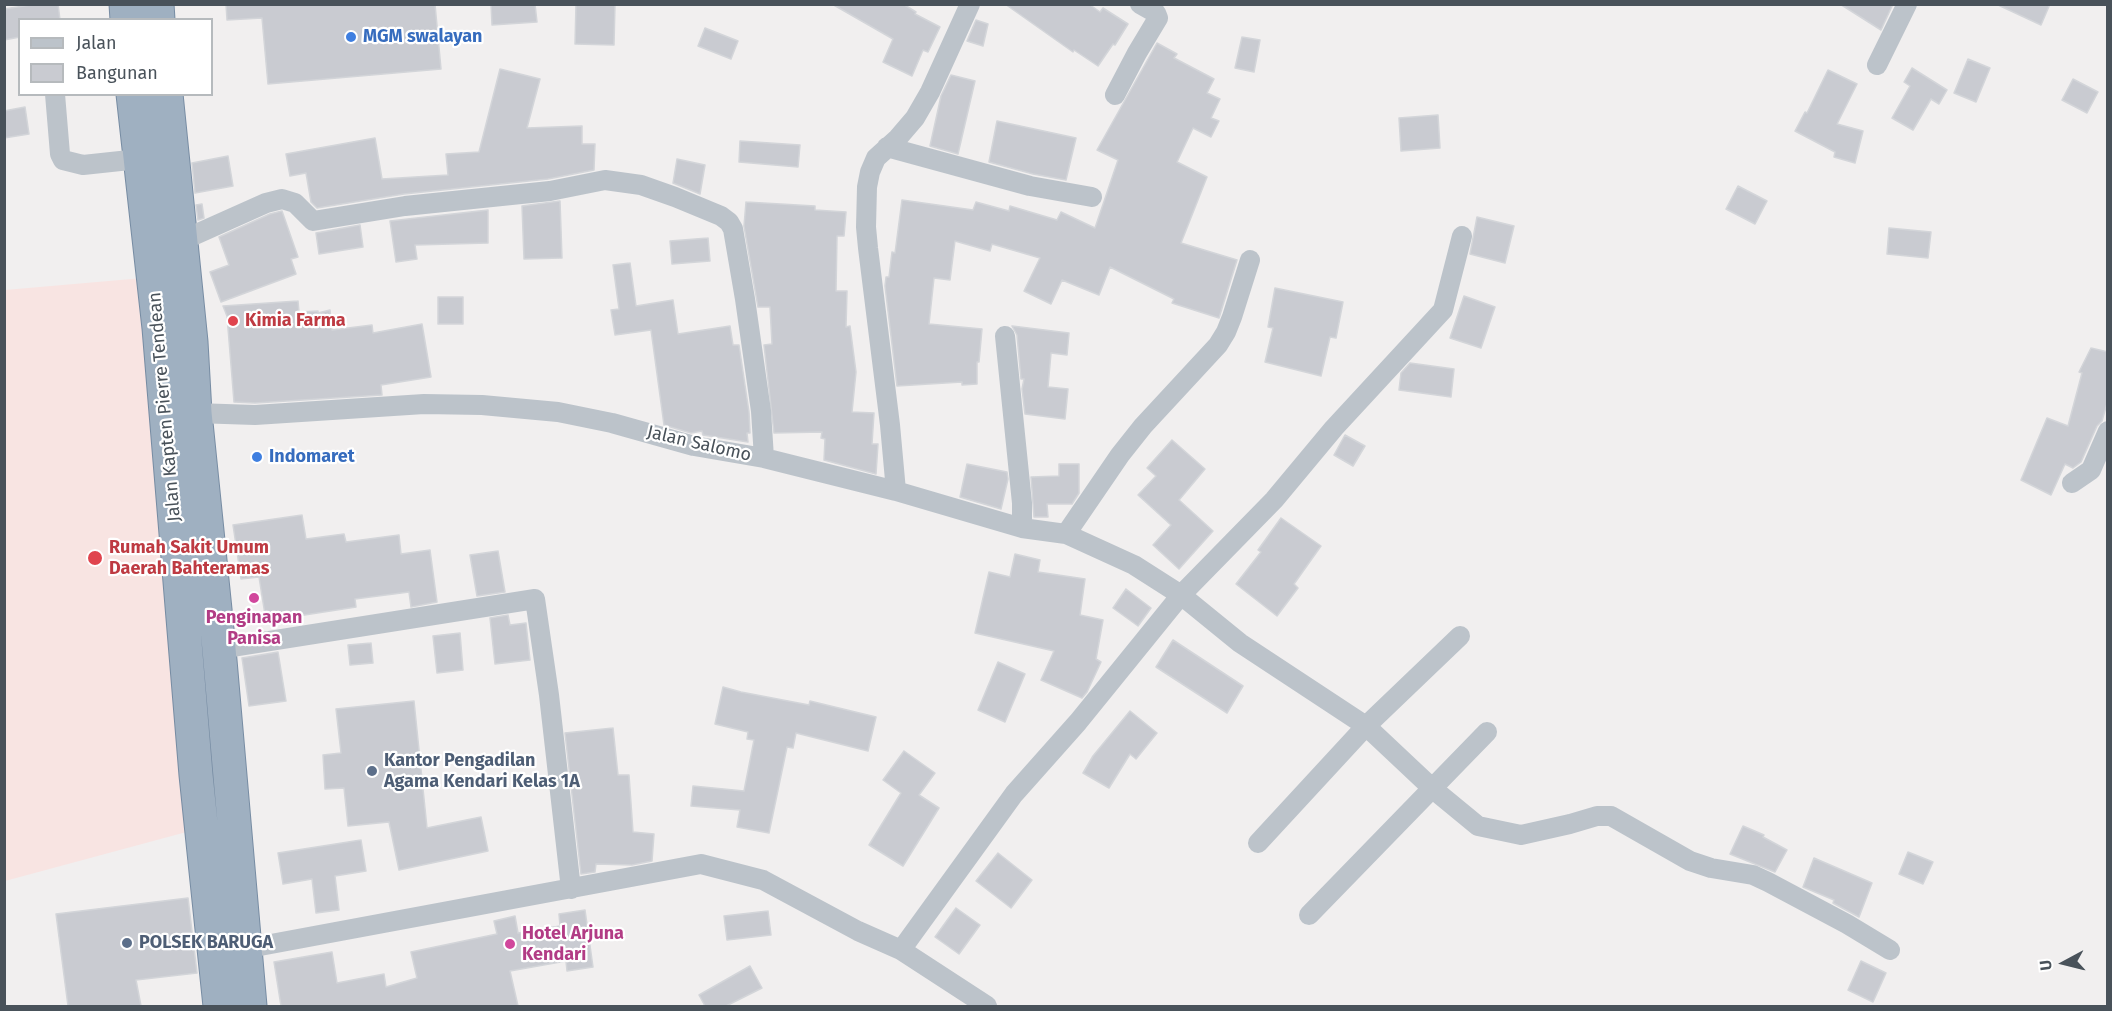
<!DOCTYPE html>
<html>
<head>
<meta charset="utf-8">
<style>
  body { margin:0 }
  #map { position:relative; width:2112px; height:1011px; overflow:hidden; background:#f1efef; font-family:"Fira Sans",sans-serif }
  canvas { display:block }
  .frame { position:absolute; inset:0; border:6px solid #49525a; pointer-events:none }
  .legend { position:absolute; left:18px; top:18px; width:195px; height:78px; box-sizing:border-box; background:#fff; border:2px solid #b6babd; margin:0; padding:8px 10px; list-style:none; font-size:18px; color:#49525a }
  .legend li { display:flex; align-items:center; gap:12px; height:30px }
  .legend b { width:30px; border:2px solid #b6babd }
  .north { position:absolute; left:2034px; top:933px; width:60px; height:60px; -webkit-text-stroke:4px #fff; paint-order:stroke; rotate:263deg; font-size:16px; font-weight:700; line-height:24px; text-align:center; color:#49525a }
  .north::after { content:''; display:block; margin:auto; width:21px; height:27px; background:#49525a; clip-path:polygon(50% 0,100% 100%,50% 72%,0 100%) }
</style>
</head>
<body>
<div id="map">
<canvas width="2112" height="1011"></canvas>
<div class="frame"></div>
<ul class="legend">
<li><b style="height:8px;background:#bcc3ca"></b>Jalan</li>
<li><b style="height:16px;background:#c9cbd1"></b>Bangunan</li>
</ul>
<div class="north">U</div>
</div>
<script>
const ctx = document.querySelector('canvas').getContext('2d');
ctx.lineJoin = 'round';
function fillPath(path, color) { ctx.fillStyle = color; ctx.fill(path, 'evenodd'); }
const toPath = rows => new Path2D(rows.map(r => 'M' + r).join(''));
function stroke(path, color, width, dash) { ctx.strokeStyle = color; ctx.lineWidth = width; ctx.lineCap = dash ? 'butt' : 'round'; ctx.setLineDash(dash || []); ctx.stroke(path); }
function label(font, color, halo, rows, align = 'center') {
  ctx.font = font + ' "Fira Sans",sans-serif'; ctx.lineWidth = 4.5; ctx.setLineDash([]); ctx.textBaseline = 'middle'; ctx.strokeStyle = halo; ctx.fillStyle = color; for (const [text, x, y, turn = 0] of rows) {
    ctx.save(); ctx.translate(x, y); ctx.rotate((+turn || 0) * Math.PI / 180); ctx.textAlign = isNaN(turn) ? turn : align; if (halo) ctx.strokeText(text, 0, 0); ctx.fillText(text, 0, 0); ctx.restore();
  }
}
const medical = toPath([
  [166,276,205,827,5,881,5,290]
]);
const building = toPath([
  [37,4,58,4,60,20,20,20,20,37,4,40,4,9,37,4],
  [226,4,435,4,441,69,268,84,262,18,227,20,226,4],
  [491,4,535,4,537,22,492,25,491,4],
  [576,4,615,4,614,45,575,44,576,4],
  [832,4,903,4,916,12,915,14,940,27,928,52,923,50,912,76,883,62,893,39,832,4],
  [1005,4,1089,4,1100,12,1103,8,1128,24,1115,45,1113,44,1098,66,1074,50,1073,52,1005,4],
  [1840,4,1893,4,1881,30,1840,4],
  [1996,4,2050,4,2041,25,1996,4],
  [976,20,988,24,983,46,967,41,976,20],
  [705,28,738,41,731,59,698,46,705,28],
  [1242,37,1260,40,1254,72,1235,68,1242,37],
  [1157,43,1177,54,1174,58,1214,79,1207,93,1220,99,1211,118,1219,121,1211,137,1193,128,1177,162,1207,177,1181,243,1237,260,1219,318,1172,303,1174,299,1110,267,1099,295,1062,280,1051,304,1024,291,1040,258,992,244,990,251,955,241,950,280,934,278,929,324,982,329,979,362,977,362,977,384,962,385,962,382,897,386,885,286,886,277,889,277,892,252,895,253,902,200,973,210,976,202,1009,211,1010,206,1057,220,1061,212,1095,228,1118,160,1097,150,1157,43],
  [1968,59,1990,68,1976,102,1954,93,1968,59],
  [1912,68,1947,90,1939,104,1931,99,1913,130,1892,118,1910,86,1904,82,1912,68],
  [500,69,540,79,527,128,582,126,582,144,595,144,594,170,548,179,404,194,317,208,311,202,306,173,290,176,286,154,375,138,382,179,448,175,446,154,479,152,500,69],
  [1828,70,1857,84,1837,124,1863,131,1855,163,1834,157,1835,152,1795,131,1805,112,1807,113,1828,70],
  [951,75,975,81,958,154,930,146,941,96,951,75],
  [2073,79,2098,92,2087,113,2062,100,2073,79],
  [25,107,29,134,4,138,4,111,25,107],
  [1438,115,1440,148,1401,151,1399,118,1438,115],
  [997,121,1076,138,1066,180,1033,174,989,162,997,121],
  [740,141,800,145,798,167,739,162,740,141],
  [228,156,233,186,195,193,192,163,228,156],
  [677,159,705,165,700,194,673,183,677,159],
  [1738,186,1767,201,1755,224,1726,209,1738,186],
  [560,201,562,258,524,259,522,206,560,201],
  [746,202,815,206,815,210,846,212,844,236,837,236,836,291,847,291,846,327,850,326,856,372,852,412,874,413,872,444,878,444,876,474,824,460,825,439,821,438,822,432,774,433,764,345,772,344,770,307,758,307,744,226,746,202],
  [202,204,204,218,198,220,196,205,202,204],
  [488,210,488,243,415,245,417,259,396,262,390,221,488,210],
  [282,211,298,257,291,259,296,274,221,302,210,272,229,265,219,237,270,214,282,211],
  [1477,217,1514,226,1505,263,1470,254,1477,217],
  [360,225,363,247,319,254,316,233,360,225],
  [1889,228,1931,232,1928,258,1887,254,1889,228],
  [708,238,710,261,672,264,670,241,708,238],
  [630,263,636,306,673,300,678,334,730,326,733,345,739,345,749,412,750,433,747,433,748,442,703,435,702,431,691,433,664,425,651,330,615,335,611,310,619,309,613,265,630,263],
  [1275,288,1343,302,1336,338,1330,337,1321,376,1265,362,1273,328,1268,327,1275,288],
  [1464,296,1495,307,1481,348,1450,338,1464,296],
  [438,297,463,297,463,324,438,324,438,297],
  [298,301,299,312,318,311,318,313,330,310,332,330,372,325,373,333,422,324,431,377,381,385,382,395,255,403,234,402,227,316,223,306,298,301],
  [1012,326,1069,333,1067,355,1051,353,1048,387,1068,389,1065,419,1025,414,1022,389,1024,379,1021,379,1017,335,1012,326],
  [2091,348,2108,352,2108,400,2102,421,2097,426,2081,462,2073,468,2065,464,2051,495,2021,480,2047,418,2068,426,2082,373,2079,372,2091,348],
  [1410,363,1454,369,1451,397,1399,390,1401,373,1410,363],
  [1345,435,1365,446,1353,466,1334,455,1345,435],
  [1172,440,1205,469,1179,500,1213,531,1179,569,1153,545,1171,525,1138,495,1156,476,1147,468,1172,440],
  [967,464,1007,472,1008,479,1001,509,960,497,967,464],
  [1059,464,1079,464,1079,493,1072,504,1047,504,1048,517,1034,517,1031,477,1059,476,1059,464],
  [302,515,306,539,344,534,346,542,399,535,401,554,430,550,437,602,411,607,409,592,355,599,356,607,266,621,259,577,241,579,233,525,302,515],
  [1281,518,1321,546,1294,584,1298,588,1277,616,1236,584,1261,552,1258,550,1281,518],
  [498,551,505,592,477,596,470,555,498,551],
  [1015,554,1040,560,1038,572,1085,579,1080,615,1103,620,1096,659,1101,662,1087,692,1082,698,1041,680,1054,651,975,633,989,572,1010,577,1015,554],
  [1126,589,1151,608,1138,626,1113,608,1126,589],
  [508,615,510,625,526,623,530,660,495,664,490,618,508,615],
  [460,633,463,670,437,673,433,636,460,633],
  [1173,640,1243,686,1227,713,1156,667,1173,640],
  [371,643,373,663,350,665,348,645,371,643],
  [278,652,286,701,249,706,242,658,278,652],
  [998,662,1025,674,1005,722,978,710,998,662],
  [723,687,741,692,809,705,810,701,876,717,868,751,796,733,793,748,787,747,769,833,737,827,740,810,691,806,693,786,744,791,754,740,747,739,748,732,715,724,723,687],
  [414,701,427,828,481,817,488,851,399,870,389,822,348,826,344,788,325,789,323,755,341,753,336,709,414,701],
  [1130,711,1157,733,1136,759,1130,754,1109,788,1083,773,1093,756,1130,711],
  [613,728,618,775,629,775,633,832,654,834,652,861,632,865,596,864,595,872,581,874,565,733,613,728],
  [904,751,935,773,919,795,939,808,903,866,869,845,901,793,883,780,904,751],
  [1743,826,1764,835,1763,837,1787,850,1775,872,1730,854,1743,826],
  [361,840,366,871,335,876,339,910,316,913,312,879,283,884,278,853,361,840],
  [1908,852,1933,862,1923,884,1899,874,1908,852],
  [998,853,1032,880,1011,908,976,881,998,853],
  [1814,858,1872,883,1859,917,1833,903,1834,900,1803,887,1814,858],
  [188,898,197,973,136,980,141,1006,68,1006,56,914,188,898],
  [956,908,980,925,959,954,935,937,956,908],
  [585,910,593,967,567,971,566,961,510,971,518,1006,281,1006,274,962,332,952,337,983,384,974,386,987,417,978,411,952,497,934,494,921,515,916,518,933,560,926,559,914,585,910],
  [768,911,771,935,727,940,724,916,768,911],
  [1861,961,1886,973,1873,1002,1848,990,1861,961],
  [750,966,762,988,726,1006,705,1006,699,995,750,966]
]);
const minor = toPath([
  [1877,65,1907,4],
  [55,94,60,154,63,160,83,165,139,159],
  [1115,95,1137,53,1158,18,1156,13,1140,4],
  [887,147,1030,186,1092,197],
  [181,241,266,203,282,199,295,203,313,221,405,206,550,191,605,180,641,185,675,197,721,216,729,222,733,229,745,299,761,411,764,458],
  [1005,336,1022,503,1022,528],
  [195,413,255,415,424,404,482,405,558,412,612,423,694,446,764,458,896,491,1022,528,1066,534,1134,565,1181,595,1240,643,1366,726,1433,789,1478,826,1521,835,1570,824,1597,816,1611,816,1690,861,1711,868,1753,875,1768,882,1847,924,1890,950],
  [2072,483,2091,470,2108,431],
  [896,491,890,425,868,248,866,227,867,187,870,172,876,158,897,139,915,118,930,92,970,4],
  [1066,534,1120,455,1143,426,1218,345,1226,332,1232,317,1250,260],
  [219,649,535,599,549,695,571,889],
  [1258,843,1366,726,1460,636],
  [1309,915,1487,732],
  [244,949,701,864,763,880,858,931,901,950,1014,794,1078,722,1181,595,1274,500,1334,428,1443,310,1462,236],
  [901,950,987,1006]
]);
const trunk = toPath([
  [126,4,127,20],
  [157,4,158,20],
  [133,94,159,328,196,775,220,1006],
  [166,94,191,342,195,413,219,649,250,1006]
]);
const markers = [
  [351,37,6,"#3f7fe0"],
  [233,321,6,"#e0444e"],
  [257,457,6,"#3f7fe0"],
  [95,558,8,"#e0444e"],
  [254,598,6,"#d1479c"],
  [372,771,6,"#5c6f8a"],
  [127,943,6,"#5c6f8a"],
  [510,944,6,"#d1479c"]
];
const shopNames = [
  ["MGM swalayan",363,37],
  ["Indomaret",269,457]
];
const healthNames = [
  ["Kimia Farma",245,321],
  ["Rumah Sakit Umum",109,548],
  ["Daerah Bahteramas",109,569]
];
const streetNames = [
  ["Jalan Kapten Pierre Tendean",165,407,-95],
  ["Jalan Salomo",699,444,13]
];
const hotelNames = [
  ["Penginapan",254,618],
  ["Panisa",254,639],
  ["Hotel Arjuna",522,934,"left"],
  ["Kendari",522,955,"left"]
];
const serviceNames = [
  ["Kantor Pengadilan",384,761],
  ["Agama Kendari Kelas 1A",384,782],
  ["POLSEK BARUGA",139,943]
];
fillPath(medical, '#f8e4e2');
fillPath(building, '#c9cbd1');
stroke(building, '#d3d5d9', 1.5);
stroke(trunk, '#778ca3', 35);
stroke(minor, '#bcc3ca', 20);
stroke(trunk, '#9fb0c1', 33);
for (const [x, y, r, color] of markers) { const dot = new Path2D(); dot.arc(x, y, r, 0, 2 * Math.PI); ctx.fillStyle = color; ctx.fill(dot); stroke(dot, '#fff', 2); }
label('bold 18px', '#366cbe', '#fff', shopNames, 'left');
label('bold 18px', '#be3a42', '#fff', healthNames, 'left');
label('18px', '#49525a', '#fff', streetNames);
label('bold 18px', '#b23c85', '#fff', hotelNames);
label('bold 18px', '#4e5e75', '#fff', serviceNames, 'left');
</script>
</body>
</html>
